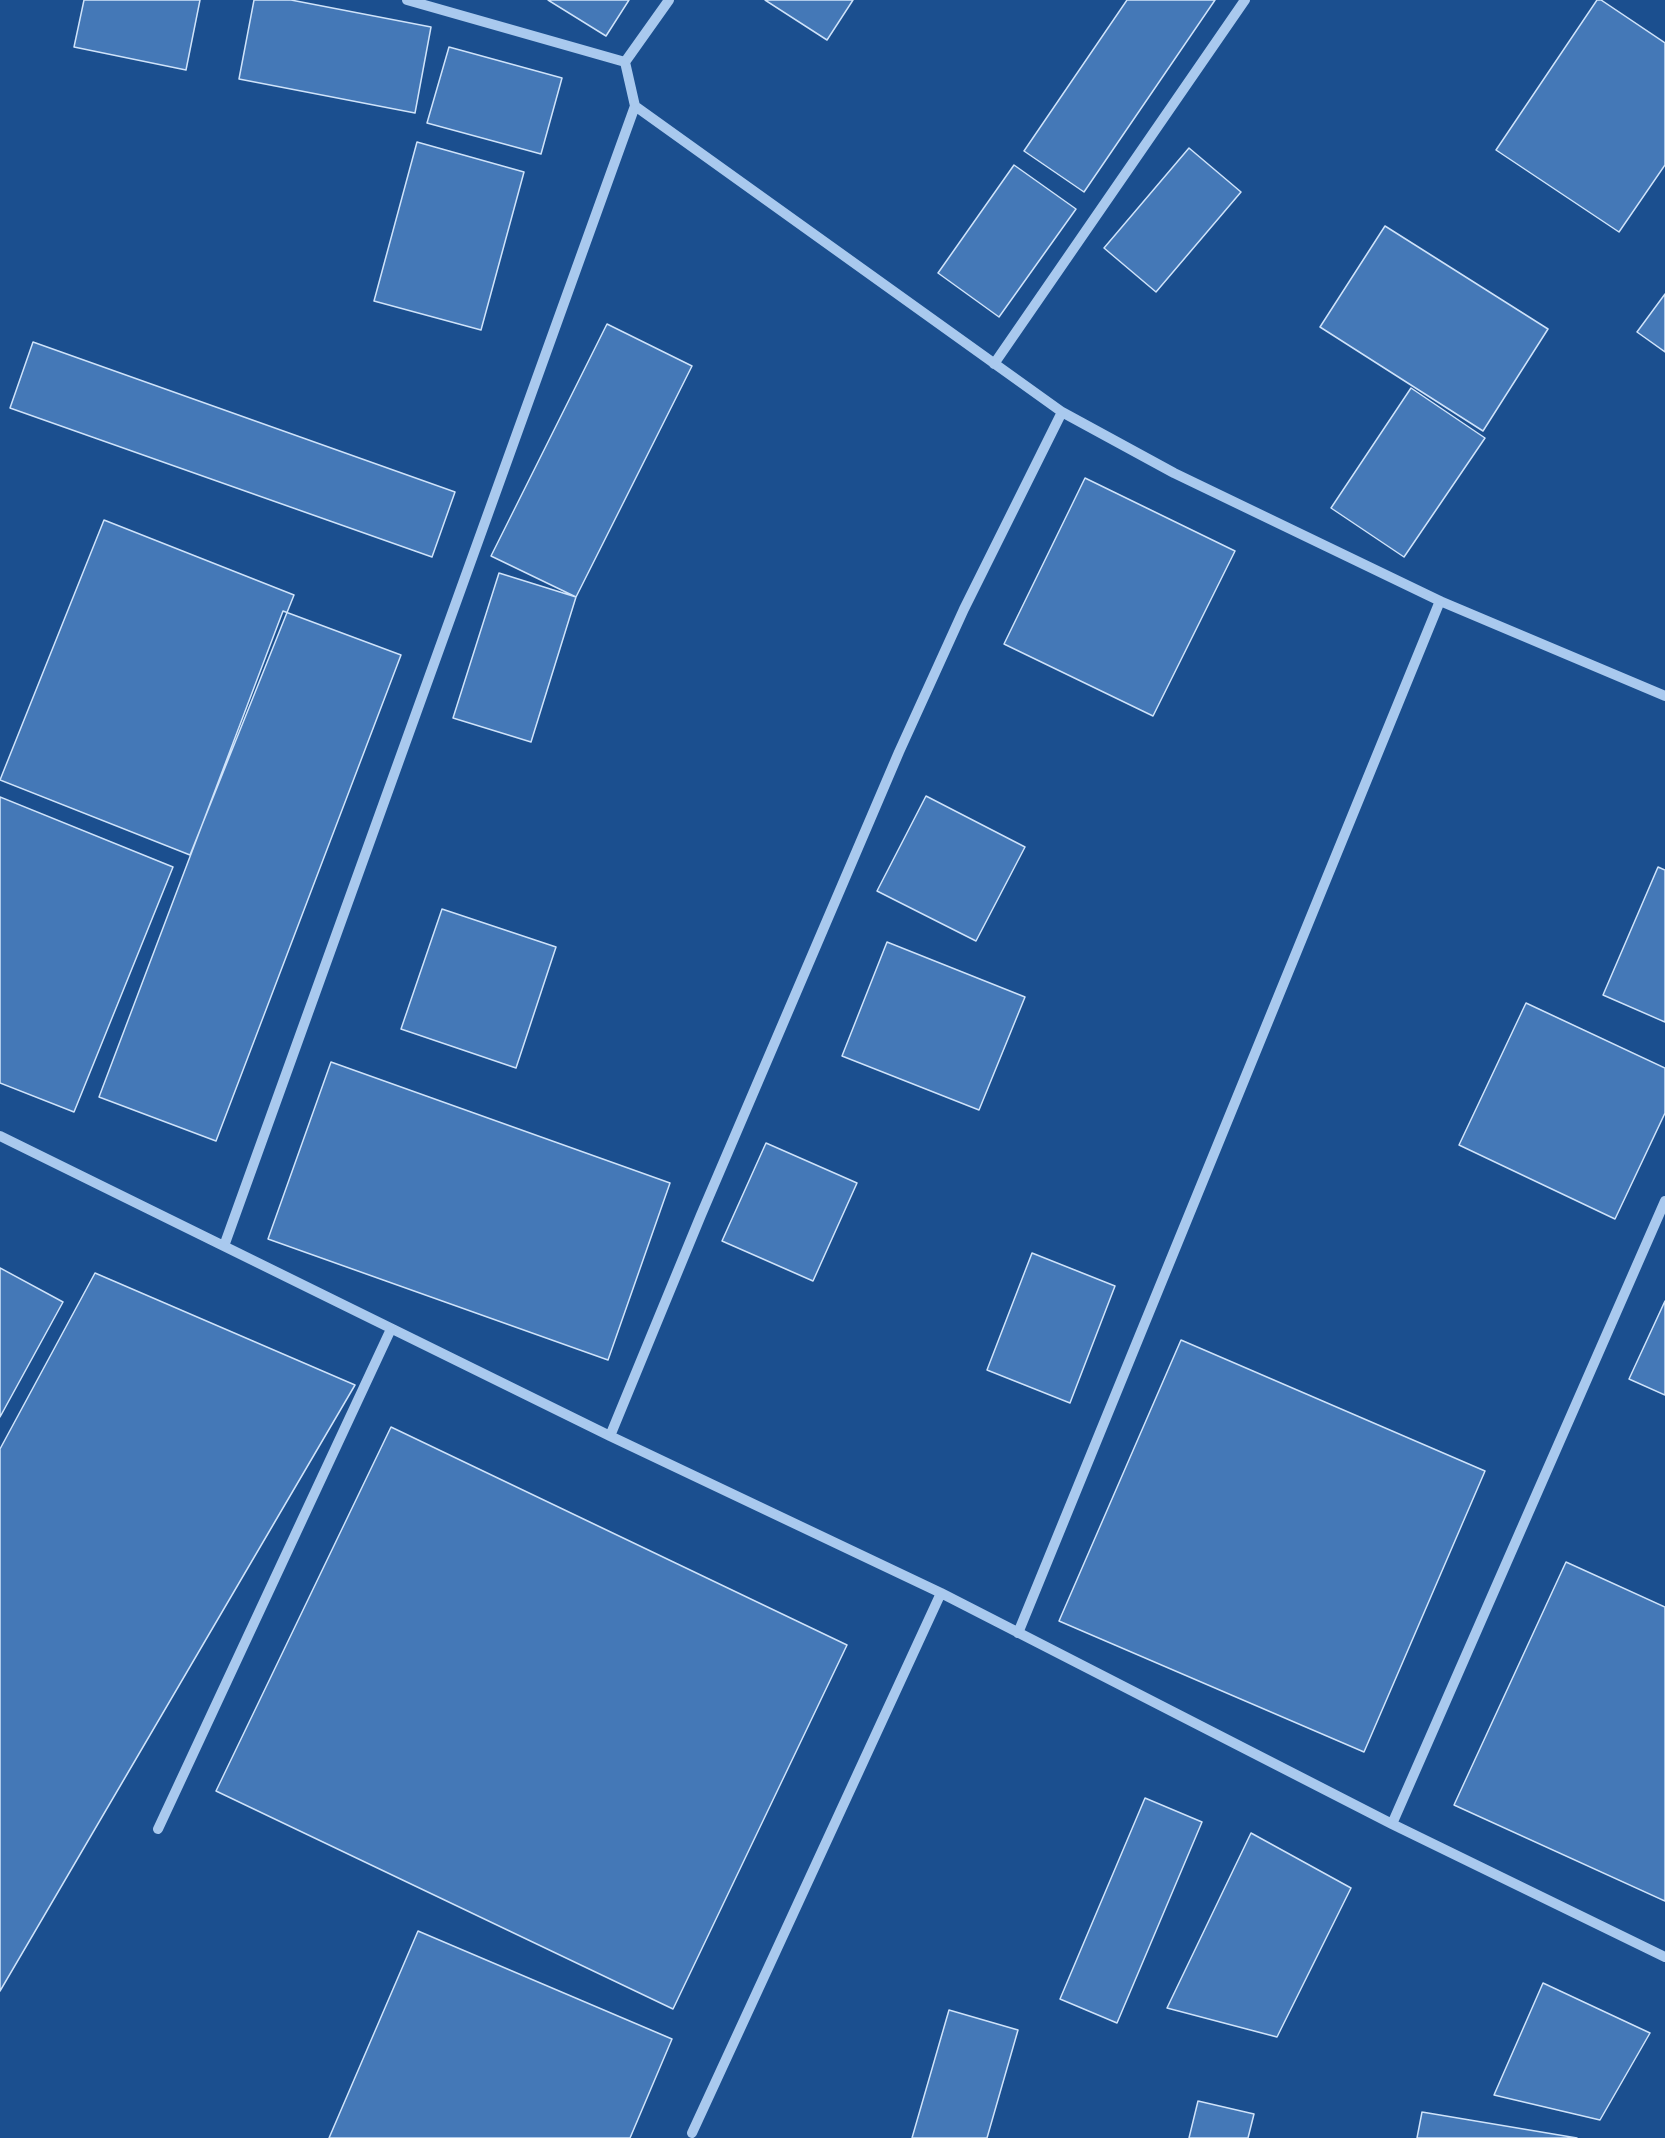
<!DOCTYPE html>
<html>
<head>
<meta charset="utf-8">
<style>
  body { margin:0 }
  canvas { display:block; background:#1b4f8f }
</style>
</head>
<body>
<canvas width="1665" height="2138"></canvas>
<script>
const ctx = document.querySelector('canvas').getContext('2d');
ctx.lineJoin = 'round';
function fillPath(path, color) { ctx.fillStyle = color; ctx.fill(path, 'evenodd'); }
const toPath = rows => new Path2D(rows.map(r => 'M' + r).join(''));
function stroke(path, color, width, dash) { ctx.strokeStyle = color; ctx.lineWidth = width; ctx.lineCap = dash ? 'butt' : 'round'; ctx.setLineDash(dash || []); ctx.stroke(path); }
const building = toPath([
  [84,0,200,0,186,70,74,47,84,0],
  [254,0,291,0,431,27,415,113,239,79,254,0],
  [548,0,629,0,606,36,548,0],
  [765,0,853,0,827,40,765,0],
  [1127,0,1215,0,1084,192,1024,151,1127,0],
  [1597,0,1601,0,1665,43,1665,165,1619,232,1496,150,1597,0],
  [449,47,562,78,541,154,427,123,449,47],
  [417,142,524,172,481,330,374,301,417,142],
  [1189,148,1241,192,1156,292,1104,248,1189,148],
  [1014,165,1076,209,999,317,938,273,1014,165],
  [1385,226,1548,329,1483,431,1320,327,1385,226],
  [1665,294,1665,352,1637,332,1665,294],
  [607,324,692,366,576,597,491,556,607,324],
  [33,342,455,492,432,557,10,408,33,342],
  [1411,388,1485,438,1404,557,1331,508,1411,388],
  [1085,478,1235,551,1153,716,1004,644,1085,478],
  [104,520,294,595,190,855,0,780,104,520],
  [499,573,576,597,531,742,453,718,499,573],
  [283,611,401,655,216,1141,99,1097,283,611],
  [926,796,1025,847,976,941,877,891,926,796],
  [0,797,173,867,74,1112,0,1083,0,797],
  [1658,867,1665,870,1665,1022,1603,995,1658,867],
  [442,909,556,947,516,1068,401,1029,442,909],
  [887,942,1025,997,979,1110,842,1056,887,942],
  [1526,1003,1665,1068,1665,1113,1615,1219,1459,1145,1526,1003],
  [331,1062,670,1183,608,1360,268,1239,331,1062],
  [766,1143,857,1183,813,1281,722,1241,766,1143],
  [1032,1253,1115,1286,1070,1403,987,1370,1032,1253],
  [0,1268,63,1302,0,1417,0,1268],
  [95,1273,355,1385,0,1991,0,1449,95,1273],
  [1665,1301,1665,1395,1629,1379,1665,1301],
  [1181,1340,1485,1471,1364,1752,1059,1621,1181,1340],
  [391,1427,847,1645,673,2009,216,1791,391,1427],
  [1566,1562,1665,1607,1665,1901,1454,1805,1566,1562],
  [1145,1798,1202,1822,1117,2023,1060,1999,1145,1798],
  [1251,1833,1351,1888,1277,2037,1167,2008,1251,1833],
  [418,1931,672,2039,630,2138,329,2138,418,1931],
  [1543,1983,1650,2033,1600,2120,1494,2095,1543,1983],
  [949,2010,1018,2030,987,2138,912,2138,949,2010],
  [1198,2101,1254,2114,1248,2138,1189,2138,1198,2101],
  [1422,2112,1577,2138,1417,2138,1422,2112]
]);
const minor = toPath([
  [407,0,625,62],
  [635,106,1062,412,1174,473,1440,601,1665,696],
  [994,364,1245,0],
  [0,1136,610,1436,941,1593,1392,1824,1665,1957],
  [224,1246,635,106,625,62,669,0],
  [610,1436,701,1215,899,752,964,609,1062,412],
  [1018,1633,1440,601],
  [1392,1824,1665,1201],
  [158,1829,391,1329],
  [692,2133,941,1593]
]);
fillPath(building, '#4478b7');
stroke(building, '#cfe3fa', 1.5);
stroke(minor, '#a9c9ee', 10);
</script>
</body>
</html>
